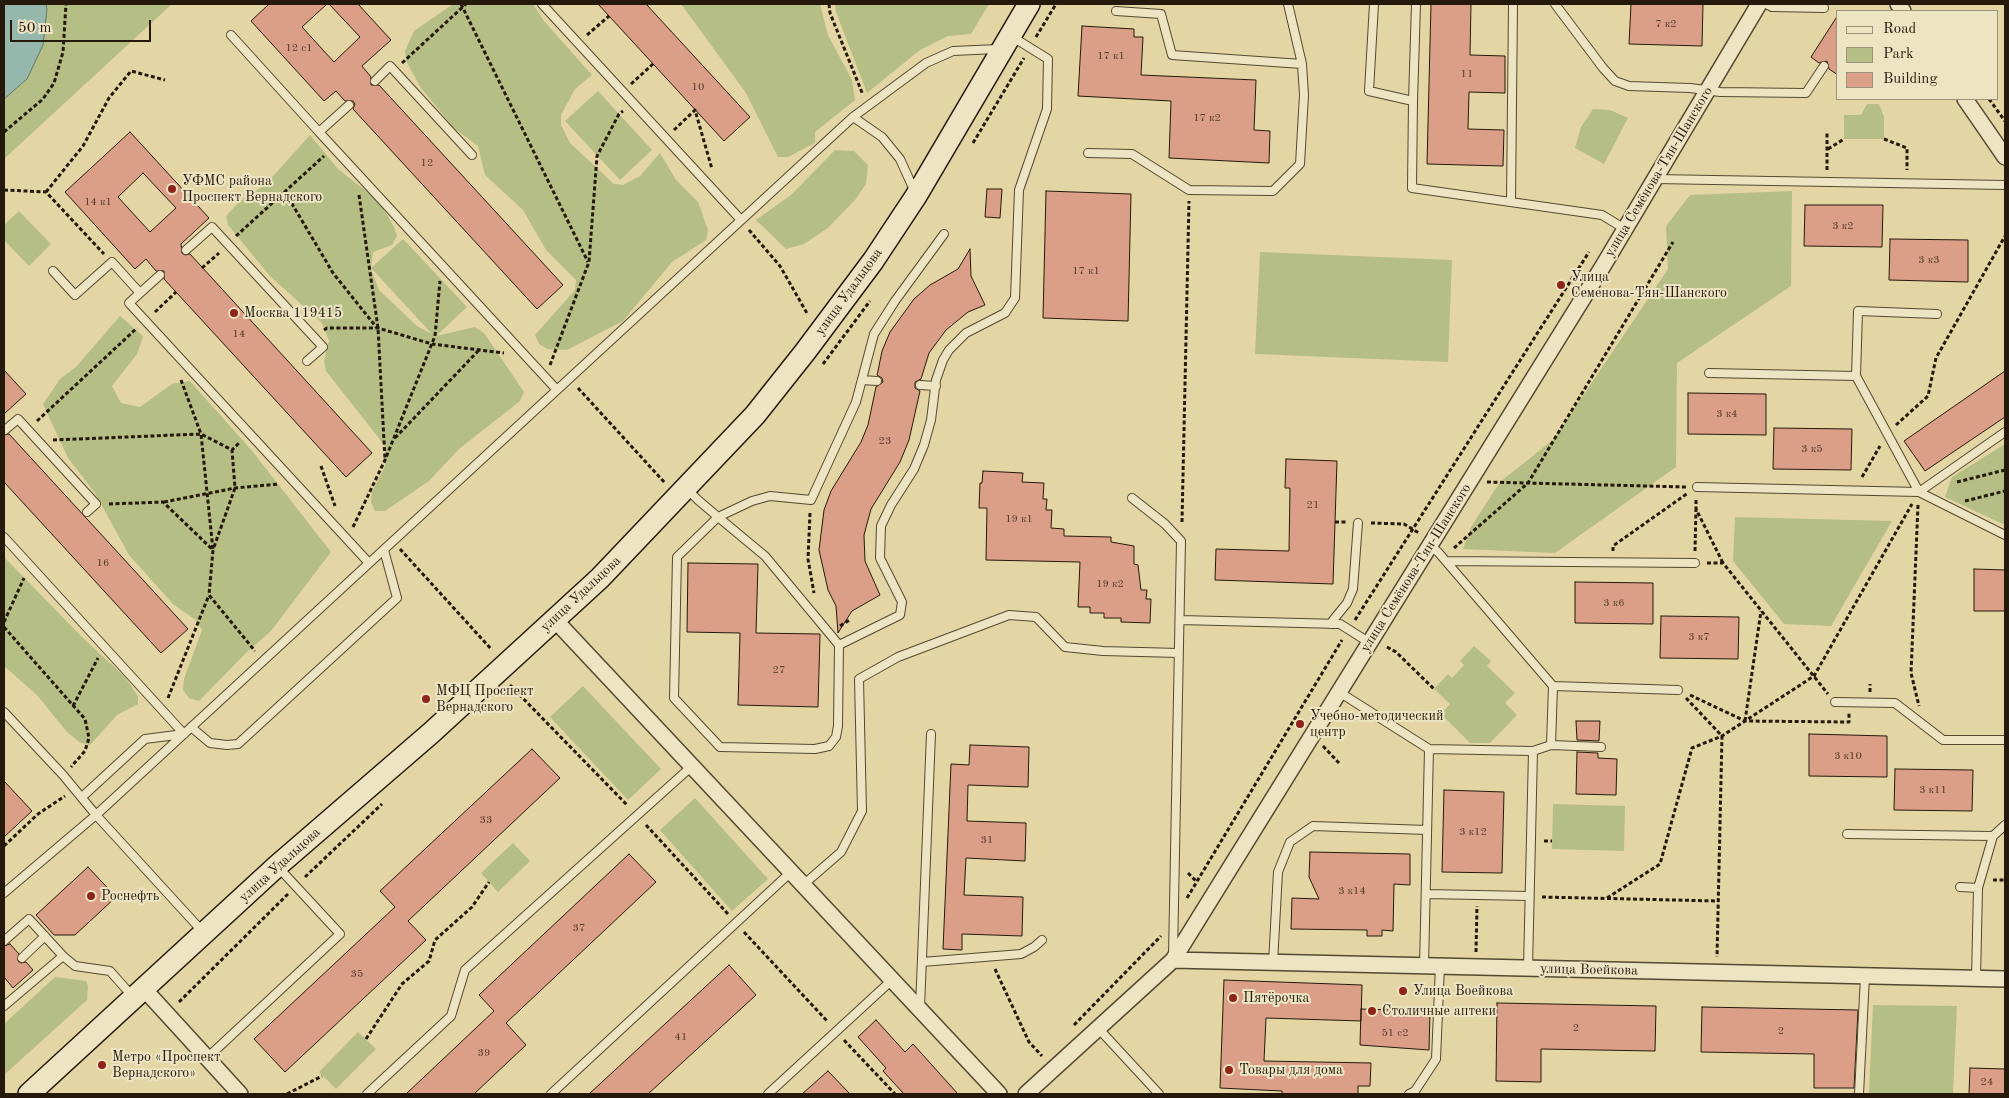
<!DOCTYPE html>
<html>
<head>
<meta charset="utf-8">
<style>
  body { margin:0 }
  #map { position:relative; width:2009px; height:1098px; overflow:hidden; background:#e4d6a4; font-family:"Old Standard TT",serif }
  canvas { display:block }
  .frame { position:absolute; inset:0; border:5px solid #24190a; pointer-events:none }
  .legend { position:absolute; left:1836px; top:10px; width:162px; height:90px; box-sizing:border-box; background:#ede4c4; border:1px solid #9d937a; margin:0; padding:6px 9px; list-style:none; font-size:15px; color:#24190a }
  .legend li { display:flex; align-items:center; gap:10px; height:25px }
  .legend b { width:25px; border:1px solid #9d937a }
  .scale { position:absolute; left:10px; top:20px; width:141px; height:22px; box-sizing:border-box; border:2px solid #24190a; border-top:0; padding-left:6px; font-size:15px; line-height:18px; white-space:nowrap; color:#24190a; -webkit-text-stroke:4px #ede4c4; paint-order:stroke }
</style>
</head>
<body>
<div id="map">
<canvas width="2009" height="1098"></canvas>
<div class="frame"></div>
<ul class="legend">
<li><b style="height:6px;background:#ede4c4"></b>Road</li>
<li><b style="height:14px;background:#b5be85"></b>Park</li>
<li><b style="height:14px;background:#db9f87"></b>Building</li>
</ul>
<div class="scale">50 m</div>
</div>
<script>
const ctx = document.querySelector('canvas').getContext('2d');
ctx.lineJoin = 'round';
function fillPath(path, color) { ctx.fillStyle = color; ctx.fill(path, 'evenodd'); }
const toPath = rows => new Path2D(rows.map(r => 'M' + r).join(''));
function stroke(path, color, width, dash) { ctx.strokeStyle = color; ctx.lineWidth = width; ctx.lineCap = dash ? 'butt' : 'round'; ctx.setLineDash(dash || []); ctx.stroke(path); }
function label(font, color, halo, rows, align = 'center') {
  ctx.font = font + ' "Old Standard TT",serif'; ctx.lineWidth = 4; ctx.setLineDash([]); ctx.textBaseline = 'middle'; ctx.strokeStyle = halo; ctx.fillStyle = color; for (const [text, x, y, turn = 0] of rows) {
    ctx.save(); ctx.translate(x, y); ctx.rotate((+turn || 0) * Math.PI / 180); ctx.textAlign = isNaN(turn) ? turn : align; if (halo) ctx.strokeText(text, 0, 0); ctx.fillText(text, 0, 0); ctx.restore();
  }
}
const green = toPath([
  [4,4,172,4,4,159],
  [453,4,533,4,544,21,592,75,575,89,561,115,561,125,570,143,614,184,623,185,640,176,660,153,676,180,698,202,708,230,706,240,672,262,623,321,567,350,547,349,539,344,535,335,575,290,576,280,546,250,523,210,485,175,478,146,454,128,421,88,406,61,405,51,414,31],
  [681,4,820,4,828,35,852,80,855,100,815,132,815,143,788,157,778,157,746,93],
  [835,4,989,4,971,34,948,36,920,50,867,93,836,12],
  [598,91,652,150,620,180,565,121],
  [1867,104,1879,104,1884,117,1884,139,1844,139,1844,115,1861,115],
  [1593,109,1610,110,1628,118,1604,164,1575,148,1581,127],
  [310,135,338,169,379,201,394,227,397,236,392,245,373,252,371,268,403,239,467,307,436,336,475,327,484,333,524,392,520,401,459,449,429,481,385,511,375,511,371,502,372,492,385,466,385,446,326,371,324,361,329,341,322,323,270,276,228,225,226,216,240,201,265,185],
  [371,269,372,269,432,334,417,326,379,290],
  [835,150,854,151,868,165,866,184,855,200,828,228,804,244,786,249,756,220,791,195],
  [1792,191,1791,286,1677,363,1676,467,1555,553,1463,549,1471,527,1500,482,1554,439,1668,269,1666,226,1690,195],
  [19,211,51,244,29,266,4,240,4,225],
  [1260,252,1452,260,1448,362,1255,354],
  [120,316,143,336,137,354,112,386,121,403,140,407,172,384,190,381,253,452,331,552,271,631,248,651,199,701,189,698,183,690,184,679,202,630,197,621,173,604,129,555,95,493,68,458,43,404,60,379,76,367],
  [2005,444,2005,525,1945,497,1952,477],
  [1735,517,1892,521,1831,626,1784,624,1733,561],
  [4,557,84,639,125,677,138,696,138,704,117,715,90,745,79,742,67,732,37,695,4,666],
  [1474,646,1491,661,1487,666,1515,693,1505,703,1517,715,1490,743,1470,743,1441,714,1450,704,1434,689,1448,674,1452,678,1464,665,1460,661],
  [583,686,661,769,628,800,550,717],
  [695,798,768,879,732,911,660,830],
  [1553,804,1625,806,1624,851,1552,849],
  [513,843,530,861,498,892,481,873],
  [55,977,86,981,88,986,87,1000,4,1075,4,1024],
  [1873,1005,1957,1006,1953,1094,1869,1094],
  [358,1032,376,1049,336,1089,319,1072]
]);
const water = toPath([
  [4,4,46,4,47,9,43,45,27,79,4,99,4,4]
]);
const building = toPath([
  [269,4,327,4,302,27,334,62,360,37,329,4,358,4,391,40,362,66,371,77,371,85,379,85,563,285,537,309,353,109,355,104,353,101,345,101,336,91,324,101,251,21,269,4],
  [598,4,646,4,750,117,724,141,598,4],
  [1431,4,1471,4,1470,55,1505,56,1505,93,1469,92,1468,129,1504,130,1503,166,1427,164,1431,4],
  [1631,4,1703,4,1702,46,1629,44,1631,4],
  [1838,15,1838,75,1829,69,1827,61,1819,63,1811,57,1838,15],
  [1082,26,1134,29,1134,37,1143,37,1141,75,1256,80,1254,130,1270,131,1269,163,1169,158,1171,101,1078,96,1082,26],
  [130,132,209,218,181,244,182,253,185,255,190,254,372,453,346,477,164,279,164,271,156,271,146,259,135,269,65,192,130,132],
  [143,173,176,208,150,232,118,197,143,173],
  [987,189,1002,189,1000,218,985,217,987,189],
  [1046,191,1131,194,1128,321,1043,318,1046,191],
  [1805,205,1883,205,1882,247,1804,246,1805,205],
  [1890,239,1968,240,1968,282,1889,280,1890,239],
  [970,249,971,276,985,305,968,312,946,330,929,353,921,379,915,382,915,388,920,391,909,440,900,462,871,509,864,535,865,561,880,595,852,611,838,633,836,606,828,590,819,550,824,510,831,491,861,442,868,425,876,387,883,382,882,378,877,375,878,371,882,351,890,332,914,299,930,285,958,269,970,249],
  [4,370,26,394,4,414,4,370],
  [2005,371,2005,417,1925,471,1904,441,2005,371],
  [1688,393,1766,394,1766,435,1688,434,1688,393],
  [1774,428,1852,429,1851,470,1773,469,1774,428],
  [9,434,188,629,161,653,4,482,4,435,9,434],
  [1286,459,1337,461,1333,584,1215,580,1216,549,1289,551,1290,488,1285,488,1286,459],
  [983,471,1023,473,1022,482,1044,483,1043,499,1047,499,1046,510,1052,510,1051,528,1064,529,1064,536,1111,537,1111,542,1134,546,1134,564,1138,565,1141,590,1147,590,1146,599,1151,599,1150,623,1121,622,1121,618,1104,618,1104,613,1090,613,1090,607,1078,607,1080,562,986,560,987,508,979,508,980,483,982,483,983,471],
  [688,563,758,564,756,633,820,634,818,707,738,705,740,633,687,632,688,563],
  [1974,569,2005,570,2005,611,1974,611,1974,569],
  [1575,582,1653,583,1653,624,1575,623,1575,582],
  [1661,616,1739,617,1738,659,1660,658,1661,616],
  [1576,721,1600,721,1599,741,1577,740,1576,721],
  [1809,734,1887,736,1887,777,1809,776,1809,734],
  [970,745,1029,747,1028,787,968,785,967,821,1026,823,1025,861,966,858,964,895,1023,897,1022,936,962,934,962,950,943,949,951,764,969,765,970,745],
  [532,749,560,778,408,921,426,940,285,1072,254,1039,395,907,380,891,532,749],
  [1577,752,1598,753,1598,758,1617,759,1616,795,1576,794,1577,752],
  [1895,769,1973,770,1972,811,1894,810,1895,769],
  [4,781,32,811,4,837,4,781],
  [1444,790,1504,792,1502,873,1442,872,1444,790],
  [1310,852,1410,854,1410,885,1394,884,1393,931,1382,930,1382,936,1367,936,1367,930,1291,929,1292,898,1319,899,1309,877,1310,852],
  [629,854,656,882,506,1023,526,1045,474,1094,406,1094,494,1011,479,995,629,854],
  [88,867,116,897,75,935,54,935,36,915,88,867],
  [10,944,19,954,18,961,21,963,26,962,33,970,13,988,4,977,4,946,10,944],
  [729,965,756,995,648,1094,589,1094,729,965],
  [1224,980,1362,985,1361,1021,1266,1018,1264,1061,1371,1063,1370,1086,1358,1086,1358,1094,1282,1094,1282,1091,1220,1088,1224,980],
  [1497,1003,1656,1006,1655,1051,1541,1049,1541,1082,1496,1081,1497,1003],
  [1702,1007,1858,1010,1854,1088,1814,1088,1814,1054,1701,1052,1702,1007],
  [1361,1009,1430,1011,1429,1050,1360,1045,1361,1009],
  [876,1020,905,1052,913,1044,958,1094,904,1094,883,1071,886,1068,858,1037,876,1020],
  [1970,1068,2005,1069,2005,1094,1969,1094,1970,1068],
  [828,1071,850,1094,802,1094,828,1071]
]);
const path = toPath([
  [461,4,588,262],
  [829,4,830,13,863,95],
  [587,35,609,16],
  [1036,37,1056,4],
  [402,63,466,4],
  [631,84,653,64],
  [1989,99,2005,121],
  [674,130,695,110,712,169],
  [4,132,43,99,54,83,63,52,66,4],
  [1884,139,1907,148,1907,170],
  [973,143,1024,58],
  [1828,149,1844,139],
  [1827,170,1827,131],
  [4,190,46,192,104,254],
  [46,192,83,146,109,98,131,71,165,80],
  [285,192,333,273,377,328],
  [359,195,378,328,385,460],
  [749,230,780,266,808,315],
  [236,236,324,156],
  [202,268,219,253],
  [155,312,176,292],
  [324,330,327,328,378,328,432,344,504,353],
  [823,364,870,301],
  [550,365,589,262,597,156,619,114,623,111],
  [181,380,201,434,213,550],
  [578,388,665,483],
  [37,421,137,328],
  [1896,425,1928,396,1936,358,2005,236],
  [395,438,479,350],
  [53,440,201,434,232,450,240,442],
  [321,466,335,506],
  [1862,477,1880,446],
  [1487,482,1686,487],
  [1957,482,2005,470],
  [1696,500,1696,509,1723,563],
  [1965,501,2005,491],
  [164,502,235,488,279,484],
  [109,504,163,502,213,550,209,595,255,651],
  [1918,505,1911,673,1919,706],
  [810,513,808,559,814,593],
  [1182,522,1189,201],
  [1335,522,1347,522],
  [1371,523,1404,524,1419,533],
  [353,527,385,460,435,336,440,281],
  [214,547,235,488,232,450],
  [1454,548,1528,483,1673,242],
  [400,549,492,650],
  [1613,551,1613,546,1688,493],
  [1695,551,1696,509],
  [1707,563,1723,563,1828,694],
  [1355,620,1589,252],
  [4,622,24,578],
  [840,626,851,619],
  [4,627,85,719,89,738,85,751,71,767],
  [1387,647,1396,652,1434,689],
  [510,685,628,806],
  [1870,692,1870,684],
  [1690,695,1745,721,1849,722,1849,713],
  [168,698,209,595],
  [1686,698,1722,736,1717,957],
  [73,706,98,658],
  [1745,721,1761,611],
  [1323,746,1339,763],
  [646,825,728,914],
  [1544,841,1552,841],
  [4,846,38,814,65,796],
  [1188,873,1197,882],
  [305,877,382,804],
  [1993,880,2005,880],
  [1542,897,1718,901],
  [1187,898,1342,640],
  [1607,898,1660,864,1692,748,1722,736,1814,676,1912,504],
  [744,932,828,1022],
  [1476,952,1477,906],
  [995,969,1029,1042,1042,1056],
  [179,1002,288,894],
  [1074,1025,1161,936],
  [366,1039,402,984,429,961,435,940,472,907,489,882],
  [844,1040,895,1094],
  [287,1094,322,1076]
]);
const lane = toPath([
  [542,4,741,220],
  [1288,4,1302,64],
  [1374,4,1369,91,1413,101,1412,188,1602,215,1625,229],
  [1555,4,1603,68,1615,81,1629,86,1690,88,1720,92,1806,93,1824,66],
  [1766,4,1772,7,1824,8],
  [231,35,319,132],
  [375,81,390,66,472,155],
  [1413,101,1416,4],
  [349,105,319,132,557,390],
  [853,117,882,137,900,159,914,190],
  [1088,153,1132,154,1189,190,1273,191,1300,164,1304,95,1302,64,1172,55,1161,14,1116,11],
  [1655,179,2005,185],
  [1511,201,1513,4],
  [186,250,212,227,323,347,307,361],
  [53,271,75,295,112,262,140,293],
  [160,275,129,303,369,563],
  [1709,373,1856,376,1919,492,2005,535],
  [1856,376,1858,311,1937,314],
  [862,380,877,381],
  [920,385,936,386],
  [5,430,18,419,96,504,87,512],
  [1697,487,1919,492,2005,432],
  [687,489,698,500,718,517,765,556,839,645,838,726,836,737,829,746,815,749,720,747,674,698,677,557,718,517,752,501,770,496,811,500,856,402,874,334,895,301,944,234],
  [1132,498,1165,524,1181,541,1173,956],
  [4,537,184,734],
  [1430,546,1438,552,1553,686],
  [1446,561,1695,563],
  [1180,620,1340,624,1370,643],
  [1330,624,1347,603,1353,589,1358,523],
  [839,645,900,615,902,602,880,558,881,526,891,505,914,469,924,445,931,420,936,380,943,360,949,350,966,333,1005,313,1015,298,1019,190,1047,109,1048,59,1011,36],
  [1339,692,1429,749,1424,966],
  [1835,702,1895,703,1943,740,2005,740],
  [4,712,63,775,96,815,4,893],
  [191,727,210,743,227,745,238,744,397,598,384,550],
  [1601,747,1551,745,1553,686,1678,690],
  [1429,749,1533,751,1528,968],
  [1533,751,1551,745],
  [82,797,145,739,184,734],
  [1847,834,1993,836],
  [803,885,841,852,862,811,859,679,898,657,1009,615,1036,617,1065,647,1103,651,1179,653],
  [1960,887,1978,888],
  [1426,894,1529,896],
  [203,932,96,815,853,117,926,63,953,51,998,49],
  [4,941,29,919,63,956],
  [22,958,45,936],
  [922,962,1021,954,1034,947,1042,940],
  [1273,963,1278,872,1290,842,1313,826,1427,830],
  [1976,979,1978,888,1993,836,2005,825],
  [4,1006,63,956,75,966,110,971,133,997],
  [920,1008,931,734],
  [1098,1028,1159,1094],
  [207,1058,340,934,278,867],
  [367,1094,451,1016,465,970,692,766],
  [551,1094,791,872],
  [768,1094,892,980],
  [1409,1094,1415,1091,1436,1059,1440,966],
  [1859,1094,1865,976]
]);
const street = toPath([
  [1898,4,1903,11],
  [1965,99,2005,157],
  [555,620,999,1094],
  [1173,960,2005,979],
  [145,990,240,1094],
  [1026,1094,1173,960,1603,266,1759,4]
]);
const secondary = toPath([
  [29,1094,277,866,431,733,600,578,755,415,805,352,873,261,916,196,1029,4]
]);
const markers = [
  [172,189,5,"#8f2418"],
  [1561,285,5,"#8f2418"],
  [234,313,5,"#8f2418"],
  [426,699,5,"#8f2418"],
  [1300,724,5,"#8f2418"],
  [91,896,5,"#8f2418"],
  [1403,991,5,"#8f2418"],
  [1233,998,5,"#8f2418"],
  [1372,1011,5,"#8f2418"],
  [102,1065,5,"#8f2418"],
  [1229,1070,5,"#8f2418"]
];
const numberNames = [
  ["7 к2",1666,24],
  ["12 с1",299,48],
  ["17 к1",1111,56],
  ["11",1467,74],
  ["10",698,87],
  ["17 к2",1207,118],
  ["12",427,163],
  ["14 к1",98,202],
  ["3 к2",1843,226],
  ["3 к3",1929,260],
  ["17 к1",1086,271],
  ["14",239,334],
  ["3 к4",1727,414],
  ["23",885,441],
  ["3 к5",1812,449],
  ["21",1313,505],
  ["19 к1",1019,519],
  ["16",103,563],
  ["19 к2",1110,584],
  ["3 к6",1614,603],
  ["3 к7",1699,637],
  ["27",779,670],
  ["3 к10",1848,756],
  ["3 к11",1933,790],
  ["33",486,820],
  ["3 к12",1473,832],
  ["31",987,840],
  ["3 к14",1352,891],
  ["37",579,928],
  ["35",357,974],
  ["2",1576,1028],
  ["2",1781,1031],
  ["51 с2",1395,1033],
  ["41",681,1037],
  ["39",484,1053],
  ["24",1987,1082]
];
const streetNames = [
  ["улица Семёнова-Тян-Шанского",1659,172,-59],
  ["улица Удальцова",849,292,-54],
  ["улица Семёнова-Тян-Шанского",1416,568,-58],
  ["улица Удальцова",581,594,-43],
  ["улица Удальцова",280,865,-42],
  ["улица Воейкова",1589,970,1]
];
const poiNames = [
  ["УФМС района",182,181],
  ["Проспект Вернадского",182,197],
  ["Улица",1571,277],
  ["Семенова-Тян-Шанского",1571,293],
  ["Москва 119415",244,313],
  ["МФЦ Проспект",436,691],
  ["Вернадского",436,707],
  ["Учебно-методический",1310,716],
  ["центр",1310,732],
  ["Роснефть",101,896],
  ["Улица Воейкова",1413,991],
  ["Пятёрочка",1243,998],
  ["Столичные аптеки",1382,1011],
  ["Метро «Проспект",112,1057],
  ["Вернадского»",112,1073],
  ["Товары для дома",1239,1070]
];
fillPath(green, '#b5be85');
fillPath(water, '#96b8ac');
stroke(water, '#68786b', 1);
fillPath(building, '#db9f87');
stroke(building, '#24190a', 1);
stroke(lane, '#544830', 10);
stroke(street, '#544830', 18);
stroke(secondary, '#24190a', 24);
stroke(path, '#24190a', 3, [4, 2.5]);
stroke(lane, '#ede4c4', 8);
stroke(street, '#ede4c4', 15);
stroke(secondary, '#ede4c4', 21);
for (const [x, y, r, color] of markers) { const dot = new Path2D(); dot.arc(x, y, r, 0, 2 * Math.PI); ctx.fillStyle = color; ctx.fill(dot); stroke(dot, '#ede4c4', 2); }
label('11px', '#523a29', null, numberNames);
label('14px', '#24190a', '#ede4c4', streetNames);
label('14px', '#24190a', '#ede4c4', poiNames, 'left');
</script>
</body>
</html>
